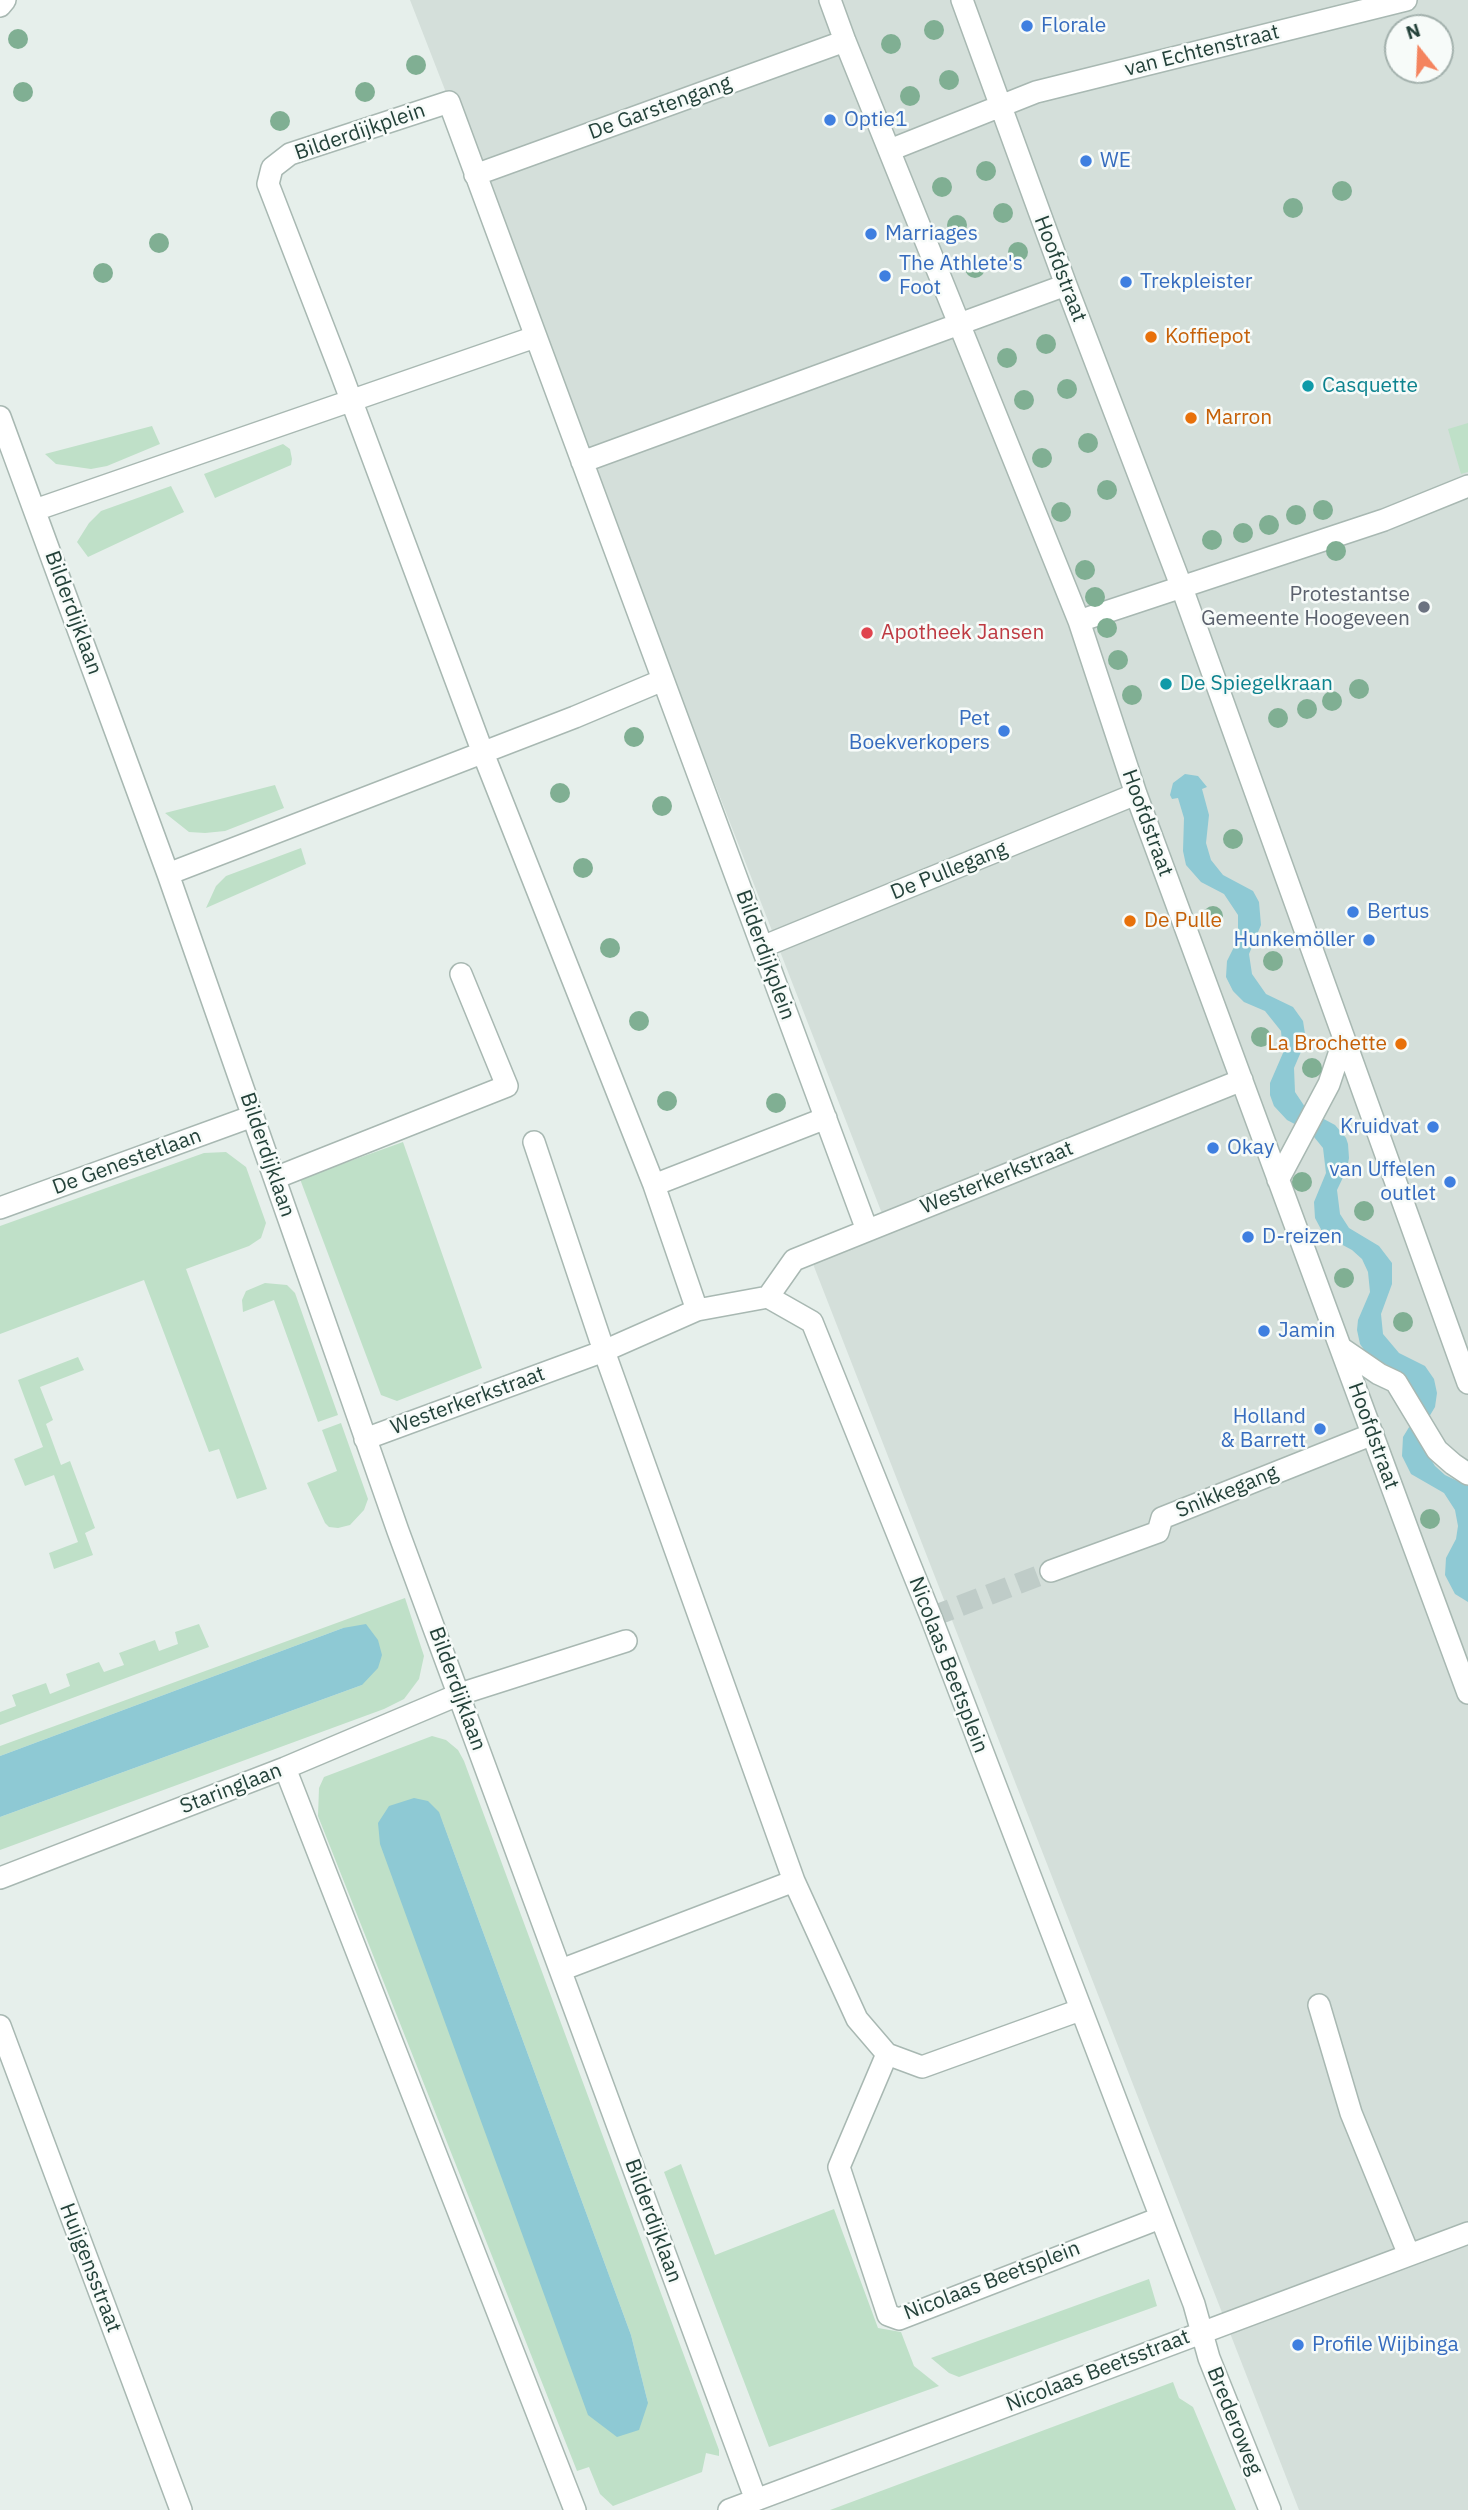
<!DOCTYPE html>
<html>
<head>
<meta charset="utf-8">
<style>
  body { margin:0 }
  #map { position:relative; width:1468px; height:2510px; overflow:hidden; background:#e6efeb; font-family:"IBM Plex Sans",sans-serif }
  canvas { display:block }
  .north { position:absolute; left:1384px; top:14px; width:70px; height:70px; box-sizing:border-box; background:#f7fbf9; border:2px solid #a3b1ad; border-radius:50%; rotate:342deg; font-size:19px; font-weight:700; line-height:28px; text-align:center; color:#24423a }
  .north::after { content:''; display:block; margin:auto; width:24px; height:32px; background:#f4845f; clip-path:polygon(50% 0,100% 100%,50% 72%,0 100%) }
</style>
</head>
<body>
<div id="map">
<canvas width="1468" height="2510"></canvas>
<div class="north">N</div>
</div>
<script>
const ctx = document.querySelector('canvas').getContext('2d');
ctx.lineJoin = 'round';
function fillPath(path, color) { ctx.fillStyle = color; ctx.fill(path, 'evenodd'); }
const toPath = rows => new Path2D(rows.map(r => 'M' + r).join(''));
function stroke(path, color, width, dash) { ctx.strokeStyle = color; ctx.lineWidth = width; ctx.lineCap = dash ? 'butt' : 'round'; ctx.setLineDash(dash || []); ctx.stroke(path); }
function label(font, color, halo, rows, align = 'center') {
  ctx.font = font + ' "IBM Plex Sans",sans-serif'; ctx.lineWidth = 5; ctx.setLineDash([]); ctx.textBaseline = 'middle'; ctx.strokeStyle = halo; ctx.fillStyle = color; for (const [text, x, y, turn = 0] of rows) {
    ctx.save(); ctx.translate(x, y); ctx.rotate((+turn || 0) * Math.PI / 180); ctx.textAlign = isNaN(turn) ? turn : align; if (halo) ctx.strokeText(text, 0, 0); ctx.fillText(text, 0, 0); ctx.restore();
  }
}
const built = toPath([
  [410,0,1468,0,1468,2510,1299,2510,813,1264,888,1229],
  [1398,28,1440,28,1440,70,1398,70]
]);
const green = toPath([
  [1468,423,1468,472,1461,474,1448,429],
  [152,426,160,444,107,466,91,469,56,464,45,454],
  [283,444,290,449,292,459,291,465,215,498,204,474],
  [171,486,184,512,88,557,77,542,89,523,101,511],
  [275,785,284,808,225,831,205,833,189,832,165,813],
  [301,848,306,864,206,908,216,886,226,876],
  [403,1142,482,1368,397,1401,381,1395,300,1179],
  [226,1152,246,1167,266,1223,261,1238,249,1246,186,1269,267,1489,237,1499,219,1449,209,1452,144,1280,0,1334,0,1226,204,1153],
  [265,1283,287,1285,295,1293,338,1415,318,1422,274,1300,243,1312,242,1300,246,1291],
  [78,1357,84,1370,40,1387,53,1420,46,1424,61,1465,70,1461,95,1528,85,1533,93,1555,54,1569,49,1553,78,1542,54,1475,25,1486,14,1459,43,1447,18,1380],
  [341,1423,368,1499,364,1510,350,1525,338,1528,329,1527,325,1523,307,1483,337,1471,322,1430],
  [405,1598,424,1656,419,1679,404,1699,384,1709,0,1850,0,1817,362,1685,343,1628,0,1756,0,1746],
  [199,1624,209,1647,0,1725,0,1712,16,1706,12,1695,46,1683,50,1694,70,1686,66,1674,99,1662,104,1672,124,1665,119,1653,155,1640,159,1651,178,1644,175,1632],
  [432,1736,446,1740,458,1750,464,1761,719,2450,719,2456,706,2453,702,2472,613,2506,600,2494,589,2467,577,2471,318,1816,319,1788,324,1777],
  [439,1812,631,2335,648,2403],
  [681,2164,715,2255,834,2209,878,2328,901,2332,914,2366,939,2386,769,2447,664,2172],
  [1149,2279,1157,2306,959,2377,949,2373,931,2358],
  [1173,2382,1179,2398,1193,2407,1236,2510,830,2510]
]);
const water = toPath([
  [1185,774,1198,776,1207,787,1202,789,1209,815,1206,843,1211,860,1223,875,1253,891,1259,902,1261,925,1249,954,1252,974,1266,994,1293,1007,1303,1021,1306,1040,1294,1068,1295,1092,1307,1110,1335,1125,1346,1138,1348,1144,1349,1158,1347,1169,1337,1190,1340,1214,1349,1228,1379,1246,1392,1263,1392,1284,1381,1314,1383,1334,1399,1353,1425,1366,1434,1379,1437,1393,1435,1407,1417,1437,1435,1466,1445,1475,1468,1486,1468,1602,1455,1594,1445,1575,1446,1558,1456,1539,1458,1526,1455,1510,1444,1493,1411,1474,1402,1456,1403,1437,1422,1406,1405,1379,1396,1370,1367,1354,1360,1344,1357,1330,1358,1320,1370,1292,1368,1272,1362,1259,1352,1250,1324,1235,1315,1218,1314,1202,1326,1173,1323,1148,1310,1132,1287,1120,1274,1106,1270,1095,1270,1083,1283,1053,1281,1031,1265,1011,1244,1002,1233,991,1226,977,1227,961,1238,939,1238,915,1224,894,1201,882,1186,865,1183,851,1184,818,1178,798,1172,799,1170,795,1173,783],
  [366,1624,378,1640,382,1655,378,1668,362,1685,0,1817,0,1756,343,1628],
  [414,1798,428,1801,439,1812,631,2335,648,2403,639,2430,617,2437,588,2415,380,1844,378,1823,389,1806]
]);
const minorTunnel = toPath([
  [931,1617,1051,1571]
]);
const minor = toPath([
  [830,0,845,41,1079,621,1136,794,1468,1693],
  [962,0,1066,285,1182,588,1468,1383],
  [0,6,5,0],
  [890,150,1036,92,1406,0],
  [475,175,845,41],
  [0,417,168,874,398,1531,756,2500],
  [582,462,1066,285],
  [35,510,535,337],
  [1079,621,1384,520,1468,486],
  [168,874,575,717,663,680],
  [762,947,1136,794],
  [534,1142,604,1351,794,1881,857,2019,887,2054,922,2067,1080,2010],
  [275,1178,507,1086,461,974],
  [1278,1180,1329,1084,1344,1039],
  [654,1185,483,753,340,370,268,184,272,168,290,154,449,102,867,1230],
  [0,1208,253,1116],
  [768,1297,794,1260,1242,1080],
  [697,1310,654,1185,826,1118],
  [1341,1348,1379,1374,1396,1382,1437,1450,1453,1464,1468,1474],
  [365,1439,604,1351,697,1310,768,1297,812,1322,931,1617,1194,2304,1209,2358,1270,2510],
  [1051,1571,1158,1532,1162,1518,1373,1434],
  [285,1768,575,2510],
  [0,1878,285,1768,460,1694,626,1641],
  [561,1970,794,1881],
  [1319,2005,1351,2113,1409,2255],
  [0,2026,181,2510],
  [887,2054,839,2167,888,2315,899,2319,1160,2218],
  [729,2510,1468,2233]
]);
const trees = [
  [934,30],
  [18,39],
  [891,44],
  [416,65],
  [949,80],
  [23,92],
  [365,92],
  [910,96],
  [280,121],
  [986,171],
  [942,187],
  [1342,191],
  [1293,208],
  [1003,213],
  [957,225],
  [159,243],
  [1018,252],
  [975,268],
  [103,273],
  [1046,344],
  [1007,358],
  [1067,389],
  [1024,400],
  [1088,443],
  [1042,458],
  [1107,490],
  [1323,510],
  [1061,512],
  [1296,515],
  [1269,525],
  [1243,533],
  [1212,540],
  [1336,551],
  [1085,570],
  [1095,597],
  [1107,628],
  [1118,660],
  [1359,689],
  [1132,695],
  [1332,701],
  [1307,709],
  [1278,718],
  [634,737],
  [560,793],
  [662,806],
  [1233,839],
  [583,868],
  [1213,916],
  [610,948],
  [1273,961],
  [639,1021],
  [1261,1037],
  [1312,1068],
  [667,1101],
  [776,1103],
  [1302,1182],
  [1364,1211],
  [1344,1278],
  [1403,1322],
  [1430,1519]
];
const markers = [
  [1027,26,7,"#3f7fe0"],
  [830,120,7,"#3f7fe0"],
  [1086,161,7,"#3f7fe0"],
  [871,234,7,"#3f7fe0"],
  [885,276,7,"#3f7fe0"],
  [1126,282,7,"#3f7fe0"],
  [1151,337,7,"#e8710a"],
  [1308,386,7,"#0f9aa8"],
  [1191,418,7,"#e8710a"],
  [1424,607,7,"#6b7280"],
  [867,633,7,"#e0444e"],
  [1166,684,7,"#0f9aa8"],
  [1004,731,7,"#3f7fe0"],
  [1353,912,7,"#3f7fe0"],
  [1130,921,7,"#e8710a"],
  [1369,940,7,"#3f7fe0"],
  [1401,1044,7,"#e8710a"],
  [1433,1127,7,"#3f7fe0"],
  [1213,1148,7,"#3f7fe0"],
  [1450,1182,7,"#3f7fe0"],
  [1248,1237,7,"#3f7fe0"],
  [1264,1331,7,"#3f7fe0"],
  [1320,1429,7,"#3f7fe0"],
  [1298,2345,7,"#3f7fe0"]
];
const shopNames = [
  ["Florale",1041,26],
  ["Optie1",844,120],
  ["WE",1100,161],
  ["Marriages",885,234],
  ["The Athlete's",899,264],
  ["Foot",899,288],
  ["Trekpleister",1140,282],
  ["Pet",990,719,"right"],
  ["Boekverkopers",990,743,"right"],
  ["Bertus",1367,912],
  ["Hunkemöller",1355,940,"right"],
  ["Kruidvat",1419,1127,"right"],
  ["Okay",1227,1148],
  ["van Uffelen",1436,1170,"right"],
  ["outlet",1436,1194,"right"],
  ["D-reizen",1262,1237],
  ["Jamin",1278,1331],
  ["Holland",1306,1417,"right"],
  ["& Barrett",1306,1441,"right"],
  ["Profile Wijbinga",1312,2345]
];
const streetNames = [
  ["van Echtenstraat",1202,51,-14],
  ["De Garstengang",660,108,-20],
  ["Bilderdijkplein",360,132,-19],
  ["Hoofdstraat",1060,269,69],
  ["Bilderdijklaan",73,613,70],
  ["Hoofdstraat",1147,823,70],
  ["De Pullegang",949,871,-22],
  ["Bilderdijkplein",765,955,70],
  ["Bilderdijklaan",267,1155,71],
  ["De Genestetlaan",127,1162,-20],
  ["Westerkerkstraat",997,1178,-22],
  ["Westerkerkstraat",468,1401,-20],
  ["Hoofdstraat",1373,1436,70],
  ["Snikkegang",1227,1492,-22],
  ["Nicolaas Beetsplein",948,1665,69],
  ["Bilderdijklaan",457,1689,70],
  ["Staringlaan",231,1789,-21],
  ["Bilderdijklaan",653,2221,70],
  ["Huijgensstraat",90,2268,69],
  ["Nicolaas Beetsplein",992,2281,-21],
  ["Nicolaas Beetsstraat",1098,2371,-21],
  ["Brederoweg",1234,2421,68]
];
const foodNames = [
  ["Koffiepot",1165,337],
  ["Marron",1205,418],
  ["De Pulle",1144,921],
  ["La Brochette",1387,1044,"right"]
];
const cultureNames = [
  ["Casquette",1322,386],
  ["De Spiegelkraan",1180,684]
];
const worshipNames = [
  ["Protestantse",1410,595],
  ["Gemeente Hoogeveen",1410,619]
];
const healthNames = [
  ["Apotheek Jansen",881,633]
];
fillPath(built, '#d4dfda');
fillPath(green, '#bfe0c8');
fillPath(water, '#8ec9d4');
stroke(minorTunnel, '#bfccc8', 21, [21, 10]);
stroke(minor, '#a8b8b2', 24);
stroke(minor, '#fff', 21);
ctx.fillStyle = '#80af93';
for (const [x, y] of trees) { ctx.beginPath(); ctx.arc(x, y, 10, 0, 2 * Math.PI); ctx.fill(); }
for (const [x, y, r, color] of markers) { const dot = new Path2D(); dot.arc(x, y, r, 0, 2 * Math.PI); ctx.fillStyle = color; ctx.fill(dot); stroke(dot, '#f7fbf9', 2.5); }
label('21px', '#366cbe', '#f7fbf9', shopNames, 'left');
label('21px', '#24423a', '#f7fbf9', streetNames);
label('21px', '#c56008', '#f7fbf9', foodNames, 'left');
label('21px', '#0d838f', '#f7fbf9', cultureNames, 'left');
label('21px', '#5b616d', '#f7fbf9', worshipNames, 'right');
label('21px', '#be3a42', '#f7fbf9', healthNames, 'left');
</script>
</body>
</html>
